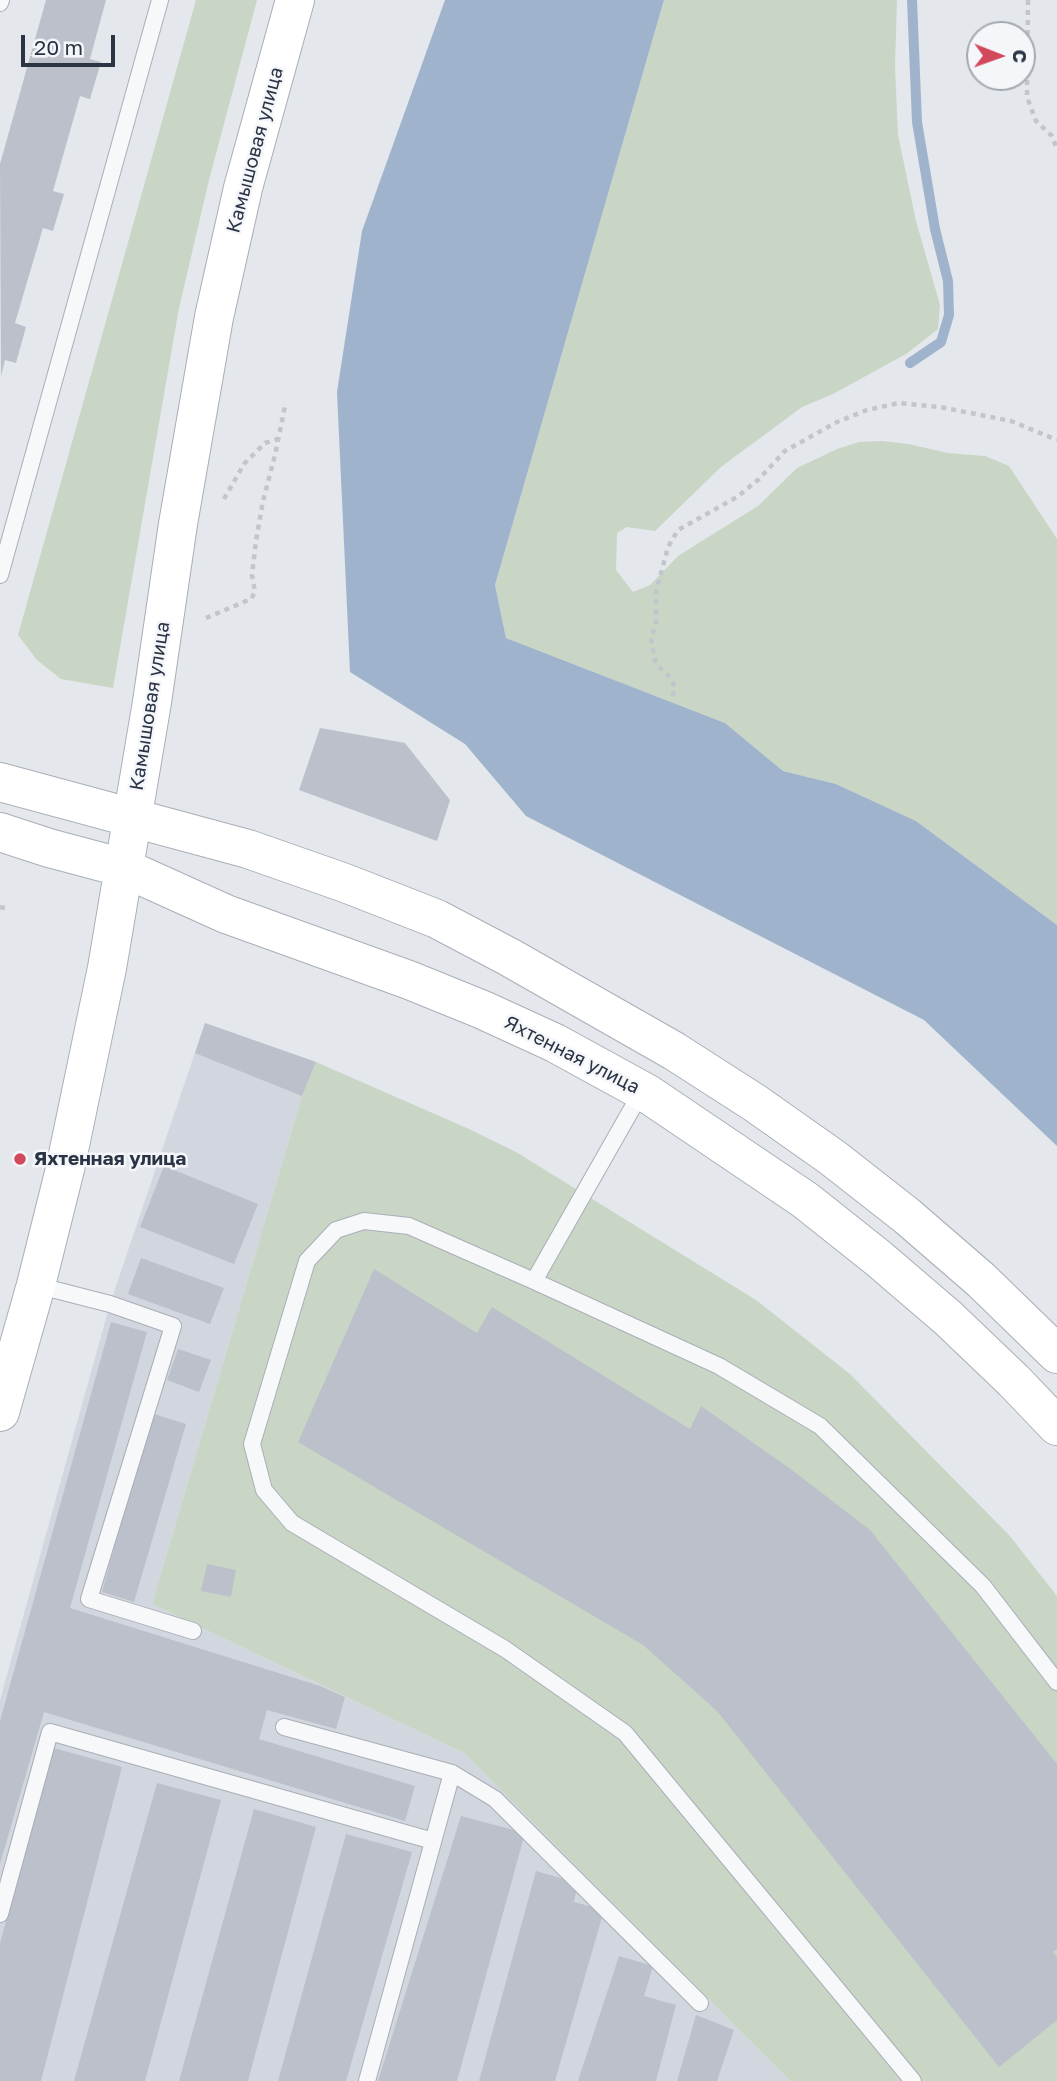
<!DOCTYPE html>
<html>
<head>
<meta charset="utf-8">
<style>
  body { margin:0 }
  #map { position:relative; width:1057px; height:2081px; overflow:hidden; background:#e4e7ec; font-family:"Golos Text",sans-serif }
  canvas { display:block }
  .north { position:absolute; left:966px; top:21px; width:70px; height:70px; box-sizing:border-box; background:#f4f6f9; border:2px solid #a4a8b1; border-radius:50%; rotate:91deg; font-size:19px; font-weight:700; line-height:28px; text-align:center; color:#2b3445 }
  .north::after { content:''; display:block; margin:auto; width:24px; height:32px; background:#d1495b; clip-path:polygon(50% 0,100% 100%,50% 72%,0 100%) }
  .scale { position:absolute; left:21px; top:35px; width:94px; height:32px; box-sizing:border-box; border:4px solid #2b3445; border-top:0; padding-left:9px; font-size:21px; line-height:24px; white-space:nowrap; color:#2b3445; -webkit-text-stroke:5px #f4f6f9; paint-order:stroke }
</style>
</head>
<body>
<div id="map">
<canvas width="1057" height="2081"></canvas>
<div class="north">С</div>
<div class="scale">20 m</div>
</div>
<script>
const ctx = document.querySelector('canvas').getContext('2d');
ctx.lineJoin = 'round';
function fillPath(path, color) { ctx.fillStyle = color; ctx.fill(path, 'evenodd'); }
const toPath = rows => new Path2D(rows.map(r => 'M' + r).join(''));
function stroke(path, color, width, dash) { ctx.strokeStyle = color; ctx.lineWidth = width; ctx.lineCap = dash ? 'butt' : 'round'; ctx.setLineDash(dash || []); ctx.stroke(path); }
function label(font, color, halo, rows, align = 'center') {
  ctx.font = font + ' "Golos Text",sans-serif'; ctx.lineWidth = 5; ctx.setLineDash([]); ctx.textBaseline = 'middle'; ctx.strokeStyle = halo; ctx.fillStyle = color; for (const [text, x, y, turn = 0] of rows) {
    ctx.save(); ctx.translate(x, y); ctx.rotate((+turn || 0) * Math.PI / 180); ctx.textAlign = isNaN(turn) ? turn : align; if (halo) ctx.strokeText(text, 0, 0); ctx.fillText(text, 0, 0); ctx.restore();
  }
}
const built = toPath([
  [205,1023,316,1062,302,1096,152,1604,464,1753,790,2081,0,2081,0,1700,110,1304]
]);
const green = toPath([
  [196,0,257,0,209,180,179,308,113,688,61,679,37,660,18,635],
  [664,0,897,0,895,66,898,135,916,221,940,305,938,329,906,354,833,394,802,407,721,467,655,531,627,527,617,533,616,570,633,592,650,585,678,556,758,506,797,468,837,449,859,442,882,441,908,444,948,453,985,456,1009,466,1057,539,1057,925,916,821,836,784,783,771,725,723,506,638,495,585],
  [316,1062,469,1129,516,1152,756,1300,850,1374,1009,1535,1057,1596,1057,2081,790,2081,464,1753,152,1604,302,1096]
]);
const water = toPath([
  [445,0,664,0,495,585,506,638,725,723,783,771,836,784,916,821,1057,925,1057,1146,924,1020,526,816,465,744,350,672,337,392,362,231]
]);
const stream = toPath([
  [910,363,941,342,949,315,948,281,935,229,917,122,912,0]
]);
const building = toPath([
  [46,0,106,0,90,59,101,62,90,99,80,96,53,191,64,194,53,231,43,228,15,323,26,327,16,363,5,360,1,376,0,164],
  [320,728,405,743,450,800,437,841,299,790],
  [205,1023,316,1062,302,1096,195,1053],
  [164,1166,258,1204,234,1264,140,1227],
  [141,1258,224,1288,210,1324,128,1294],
  [374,1269,477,1333,492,1307,690,1429,701,1406,792,1470,870,1530,1057,1764,1057,1949,1053,1952,1057,1957,1057,2020,999,2067,717,1711,643,1645,298,1442],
  [111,1322,147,1332,70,1608,320,1686,345,1697,336,1729,267,1710,259,1739,415,1786,405,1821,44,1712,0,1864,0,1721],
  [178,1349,211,1360,199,1392,167,1380],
  [151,1413,186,1424,134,1602,102,1592],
  [207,1564,236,1570,231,1597,201,1591],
  [54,1748,122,1767,41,2081,0,2081,0,1943],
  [157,1783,221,1800,145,2081,74,2081],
  [254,1809,316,1827,248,2081,179,2081],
  [461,1816,525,1833,457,2081,378,2081],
  [346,1834,412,1852,346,2081,278,2081],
  [536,1871,578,1883,574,1902,604,1910,555,2081,479,2081],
  [619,1956,653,1966,644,1996,676,2005,656,2081,578,2081],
  [696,2015,734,2030,717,2081,677,2081]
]);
const path = toPath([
  [1028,0,1027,97,1036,121,1052,136,1057,149],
  [224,499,244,464,265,443,278,439],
  [206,618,251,599,255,592,252,575,256,541,263,501,275,455,285,406],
  [673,696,674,686,671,678,659,667,655,661,651,638,656,624,656,592,668,547,678,530,737,497,759,479,785,451,837,422,867,410,899,403,940,407,1011,421,1057,440],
  [0,907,8,909]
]);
const lane = toPath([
  [0,3,1,0],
  [0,575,160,0],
  [534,1281,642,1091],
  [36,1285,110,1304,173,1326,89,1599,193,1631],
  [284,1727,452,1773,495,1799,700,2003],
  [0,1914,50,1732,433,1841],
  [367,2081,452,1773],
  [913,2081,625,1733,505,1649,292,1523,264,1490,252,1444,307,1261,336,1230,364,1221,409,1226,534,1281,719,1366,820,1426,983,1586,1057,1682]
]);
const secondary = toPath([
  [0,782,248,849,345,883,437,919,509,957,674,1051,755,1103,833,1158,907,1216,981,1280,1057,1354],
  [0,832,49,848,124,868,226,914,409,980,483,1010,555,1043,648,1094,805,1200,878,1258,948,1318,1014,1381,1057,1426],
  [0,1412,36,1285,65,1169,107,968,152,702,178,524,214,317,243,188,295,0]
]);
const markers = [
  [20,1159,7,"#d1495b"]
];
const streetNames = [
  ["Камышовая улица",255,150,-75],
  ["Камышовая улица",150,706,-81],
  ["Яхтенная улица",572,1055,27]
];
const poiNames = [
  ["Яхтенная улица",34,1159]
];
fillPath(built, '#d2d6de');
fillPath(green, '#c9d6c5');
fillPath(water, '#9fb4cc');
stroke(stream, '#9fb4cc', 10);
fillPath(building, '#bbc0ca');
stroke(lane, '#a9aeb7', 18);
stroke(secondary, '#a9aeb7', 40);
stroke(path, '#c2c5cb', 4.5, [5, 5]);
stroke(lane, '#f7f8fa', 16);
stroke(secondary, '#fff', 38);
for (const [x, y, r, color] of markers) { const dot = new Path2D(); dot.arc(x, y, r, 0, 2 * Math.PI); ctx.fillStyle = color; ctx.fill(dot); stroke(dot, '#f4f6f9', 2.5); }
label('19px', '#2b3445', '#f4f6f9', streetNames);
label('bold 19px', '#2b3445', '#f4f6f9', poiNames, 'left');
</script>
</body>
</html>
